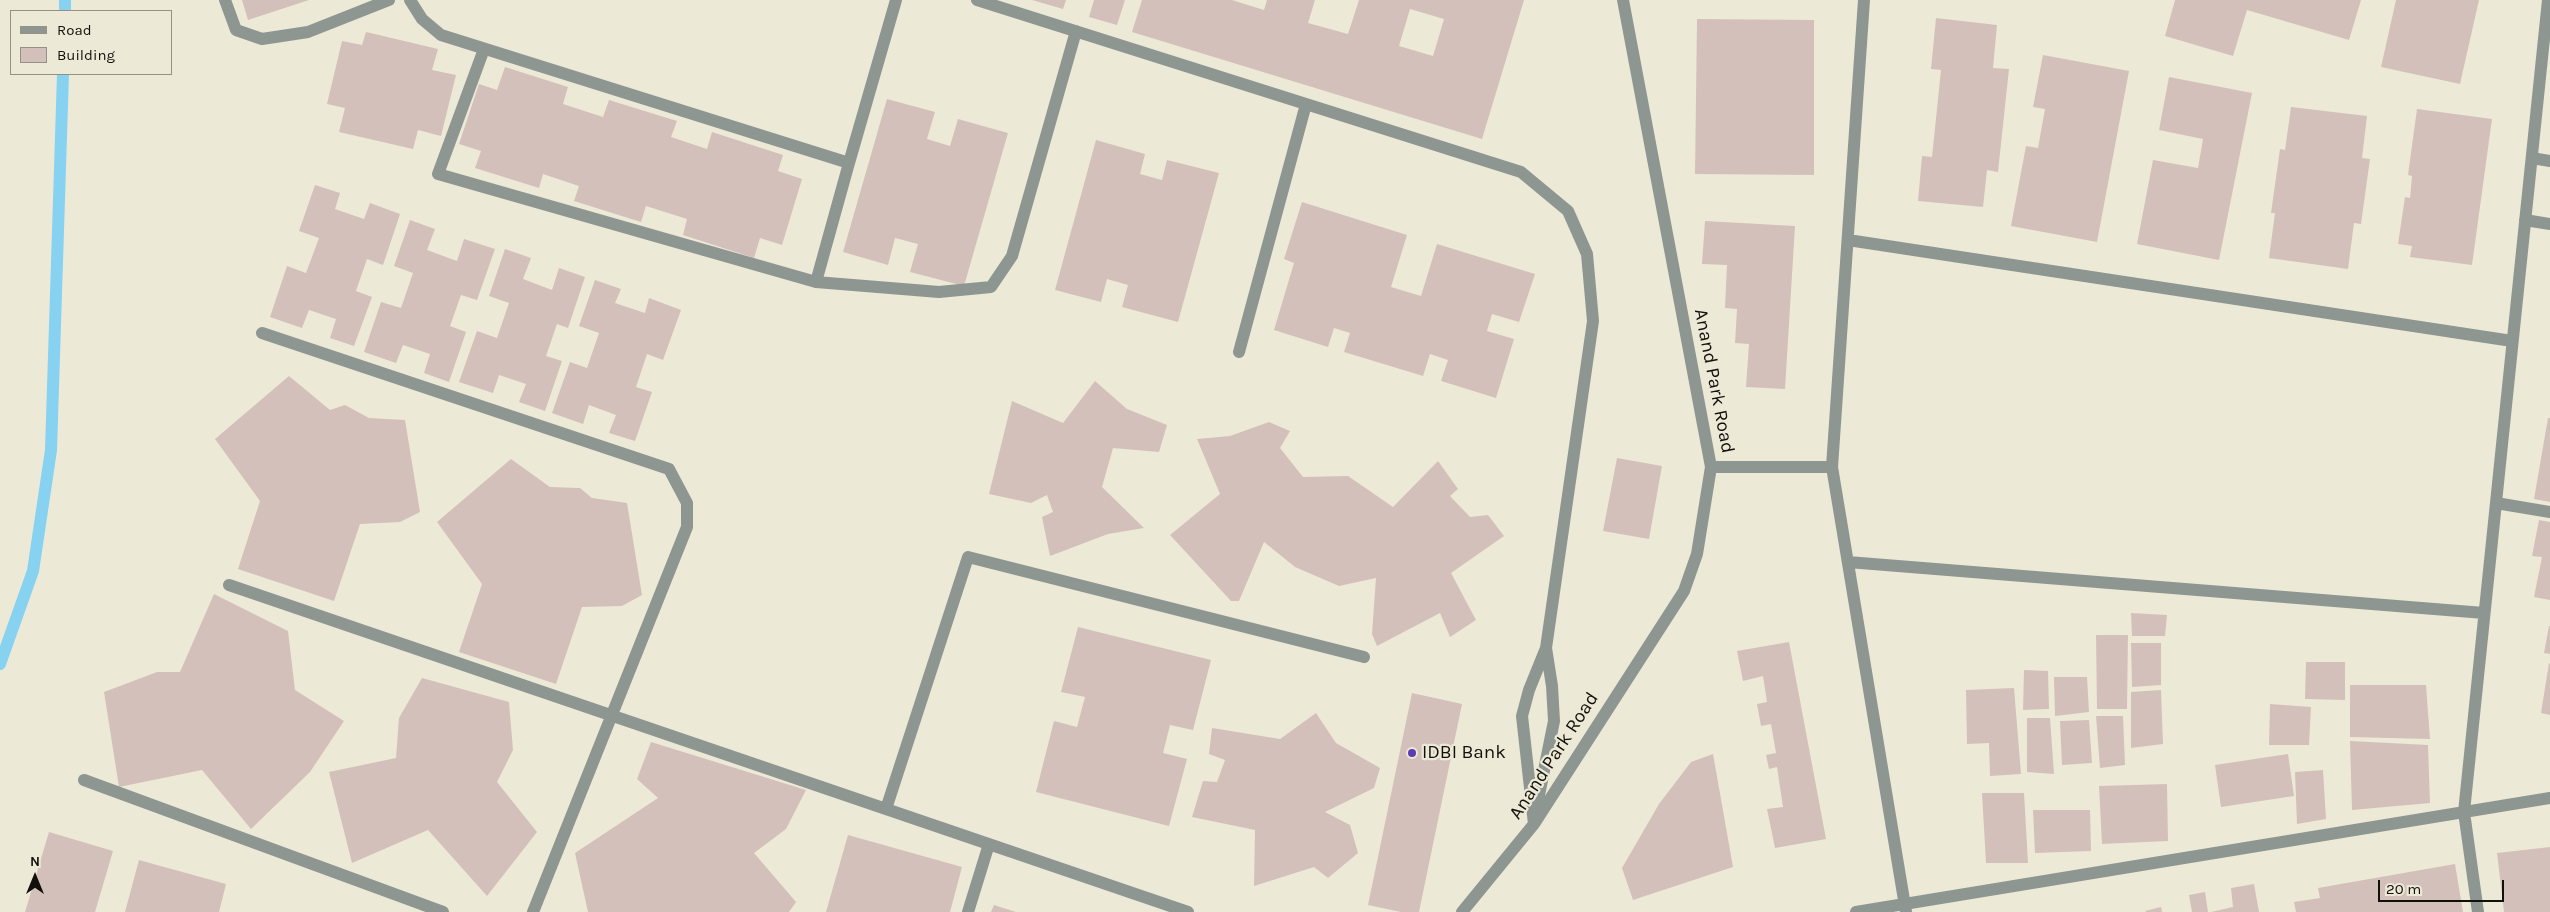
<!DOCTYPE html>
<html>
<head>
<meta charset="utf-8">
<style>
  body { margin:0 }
  #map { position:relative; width:2550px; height:912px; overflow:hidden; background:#ede9d7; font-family:Karla,sans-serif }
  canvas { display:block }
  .legend { position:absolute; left:10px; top:10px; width:162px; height:65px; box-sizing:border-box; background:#ede9d7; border:1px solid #959285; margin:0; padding:6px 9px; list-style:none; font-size:15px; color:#12100a }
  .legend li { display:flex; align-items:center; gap:10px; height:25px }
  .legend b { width:25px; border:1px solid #959285 }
  .north { position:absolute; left:10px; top:852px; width:50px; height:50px; -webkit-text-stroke:4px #ede9d7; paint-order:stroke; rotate:0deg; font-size:14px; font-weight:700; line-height:20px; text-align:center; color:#12100a }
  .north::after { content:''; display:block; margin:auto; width:18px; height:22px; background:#12100a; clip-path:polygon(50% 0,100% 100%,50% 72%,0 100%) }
  .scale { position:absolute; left:2378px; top:880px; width:126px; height:22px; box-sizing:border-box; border:2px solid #12100a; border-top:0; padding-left:6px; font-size:15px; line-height:18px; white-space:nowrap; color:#12100a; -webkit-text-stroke:4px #ede9d7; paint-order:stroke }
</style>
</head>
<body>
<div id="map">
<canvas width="2550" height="912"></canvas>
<ul class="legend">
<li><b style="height:6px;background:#8e9692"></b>Road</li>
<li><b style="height:14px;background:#d4c0ba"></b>Building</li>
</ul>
<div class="north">N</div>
<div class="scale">20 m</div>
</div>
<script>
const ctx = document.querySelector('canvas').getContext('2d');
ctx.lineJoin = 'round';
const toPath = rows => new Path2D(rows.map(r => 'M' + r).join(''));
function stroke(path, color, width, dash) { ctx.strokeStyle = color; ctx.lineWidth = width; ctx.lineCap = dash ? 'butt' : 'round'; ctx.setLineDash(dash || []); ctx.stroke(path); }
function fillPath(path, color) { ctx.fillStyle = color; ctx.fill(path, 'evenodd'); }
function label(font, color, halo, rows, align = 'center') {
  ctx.font = font + ' Karla,sans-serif'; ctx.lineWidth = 4.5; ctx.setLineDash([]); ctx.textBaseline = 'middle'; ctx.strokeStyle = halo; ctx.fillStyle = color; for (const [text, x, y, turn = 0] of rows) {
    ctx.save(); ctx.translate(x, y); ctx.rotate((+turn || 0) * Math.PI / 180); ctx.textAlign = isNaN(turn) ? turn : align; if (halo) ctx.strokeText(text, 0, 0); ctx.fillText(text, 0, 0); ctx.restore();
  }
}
const stream = toPath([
  [65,11,65,0],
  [0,664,33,571,51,450,63,74]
]);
const building = toPath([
  [242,0,309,0,248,20],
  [1032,0,1066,0,1063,9],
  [1094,0,1125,0,1117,25,1089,17],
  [1142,0,1232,0,1264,10,1267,0,1315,0,1308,23,1348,34,1359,0,1524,0,1482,139,1132,32],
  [1410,9,1444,19,1433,56,1399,46],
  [2175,0,2361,0,2349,40,2247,10,2233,56,2165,36],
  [2396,0,2479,0,2460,84,2381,67],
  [1936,18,1997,25,1993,68,2009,69,1998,172,1987,170,1983,207,1918,201,1922,156,1932,157,1941,70,1931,69],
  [1697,19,1814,20,1814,175,1695,174],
  [366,32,438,49,432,70,456,75,441,136,418,130,413,149,339,132,345,108,327,104,342,41,362,45],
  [2043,55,2129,71,2097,242,2011,226,2026,146,2038,148,2045,109,2033,107],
  [505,67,568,87,563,104,603,117,609,100,677,121,671,137,707,149,712,132,783,155,778,171,802,179,782,245,760,238,754,258,683,235,687,219,646,206,641,222,574,201,579,186,543,174,539,188,475,168,481,151,459,144,479,84,497,90],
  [2169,77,2252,93,2219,260,2137,244,2153,160,2198,168,2203,139,2159,130],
  [887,99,935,112,927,139,950,146,958,119,1008,133,964,286,910,272,918,244,895,238,888,265,843,252],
  [2291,107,2367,116,2362,158,2370,159,2361,224,2354,223,2348,269,2269,258,2275,213,2271,213,2280,149,2285,150],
  [2417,109,2492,119,2472,265,2410,257,2412,246,2398,244,2405,197,2410,198,2412,176,2408,175],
  [1096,140,1145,154,1140,174,1162,180,1167,160,1219,173,1178,322,1122,307,1128,285,1107,279,1101,302,1055,290],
  [315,185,340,193,335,209,364,219,370,203,400,214,383,265,367,259,356,291,372,297,354,346,330,338,336,319,309,310,302,328,270,317,287,266,306,273,319,238,299,231],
  [1302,202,1407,235,1391,287,1421,296,1437,244,1535,274,1519,322,1492,314,1487,331,1514,339,1496,398,1441,381,1448,360,1430,354,1423,376,1344,352,1350,333,1334,328,1328,347,1274,330,1294,263,1284,259],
  [410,220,435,229,427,250,457,261,464,239,495,249,477,300,461,295,450,326,466,332,449,382,424,373,430,354,403,345,396,363,364,352,381,302,401,308,413,273,394,266],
  [1705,221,1795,226,1785,389,1746,387,1749,344,1735,343,1737,309,1725,308,1727,265,1702,264],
  [505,249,531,258,523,279,552,290,559,268,585,277,568,328,557,324,546,356,562,361,545,411,519,402,526,384,499,375,493,393,459,382,477,331,497,338,509,303,489,296],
  [595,280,621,289,615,303,645,313,649,298,681,310,663,360,647,354,636,387,652,392,635,441,609,433,616,415,589,405,583,424,552,413,570,362,587,368,599,333,579,326],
  [289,376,330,410,345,405,369,418,405,420,420,512,400,522,360,524,334,601,238,569,260,501,215,439],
  [1095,381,1127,409,1167,425,1159,452,1113,448,1102,487,1144,528,1108,534,1050,556,1042,517,1053,512,1047,495,1031,503,989,494,1012,401,1063,423],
  [2548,418,2550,418,2550,502,2534,499],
  [1269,422,1290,431,1280,448,1303,477,1348,476,1393,507,1438,461,1458,489,1450,496,1470,517,1488,515,1504,536,1451,573,1476,620,1450,637,1440,613,1377,646,1372,634,1376,578,1339,586,1295,567,1264,542,1239,601,1231,601,1170,535,1220,494,1197,439,1230,436],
  [1617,458,1662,466,1649,539,1603,531],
  [511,459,550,487,580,488,592,498,627,503,642,595,622,606,582,607,556,684,459,652,482,584,437,522],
  [2539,520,2550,522,2550,600,2534,597,2542,557,2532,556],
  [214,594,288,631,295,690,344,721,310,772,251,829,202,770,119,787,104,692,157,672,180,672],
  [2131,613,2167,615,2165,636,2132,636],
  [2549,626,2550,626,2550,654,2544,653],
  [1078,627,1211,660,1193,730,1170,725,1163,753,1187,759,1169,826,1036,792,1054,721,1077,727,1085,697,1061,692],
  [2096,635,2128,635,2127,709,2097,709],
  [1789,642,1826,839,1775,848,1767,809,1783,807,1777,767,1769,769,1766,755,1776,753,1771,724,1761,726,1757,704,1767,702,1763,676,1743,681,1737,651],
  [2131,643,2161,643,2161,685,2132,687],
  [2306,662,2345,662,2345,700,2305,699],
  [2549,663,2550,664,2550,715,2541,713],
  [2024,670,2048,671,2049,709,2023,710],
  [2054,677,2087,677,2089,712,2055,716],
  [422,678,509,702,513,750,497,782,537,832,487,896,428,830,352,863,329,772,396,758,399,718],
  [2350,685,2426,685,2430,739,2350,737],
  [2014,688,2021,774,1990,776,1989,743,1967,744,1966,690],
  [2161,690,2163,744,2131,748,2131,692],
  [1412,693,1462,704,1419,912,1401,912,1368,905],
  [2270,704,2311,707,2309,745,2269,745],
  [1316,713,1336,743,1380,768,1374,788,1325,812,1350,825,1358,853,1328,878,1314,867,1254,886,1255,830,1192,817,1203,781,1217,782,1225,760,1209,754,1212,728,1280,739],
  [2096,716,2123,716,2125,765,2100,768],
  [2027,718,2050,718,2054,774,2027,772],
  [2089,720,2092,763,2062,765,2060,721],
  [2350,741,2428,745,2430,803,2352,810],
  [651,742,806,790,786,829,754,853,796,902,789,912,588,912,575,853,658,798,637,779],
  [1713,754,1733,867,1633,900,1622,868,1659,804,1691,762],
  [2288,754,2294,796,2221,807,2215,765],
  [2323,770,2326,819,2297,824,2295,772],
  [2167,784,2168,841,2102,844,2099,786],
  [1982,793,2024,793,2028,863,1986,863],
  [2033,810,2090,810,2091,851,2035,853],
  [49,832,113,851,95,912,25,912],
  [848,835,962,867,950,912,826,912],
  [2550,847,2550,912,2504,912,2497,853],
  [139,860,226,884,219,912,125,912],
  [2455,864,2463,912,2296,912,2294,902,2320,898,2318,888],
  [2254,884,2259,912,2211,912,2233,907,2231,888],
  [2205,892,2208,912,2192,912,2189,895],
  [994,905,1016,912,991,912],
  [2161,907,2162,912,2146,912,2145,911]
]);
const minor = toPath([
  [225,0,236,30,262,39,308,32,389,0],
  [410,0,422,19,441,35,849,163,896,0],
  [977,0,1521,172,1568,211,1587,254,1593,321,1546,648,1529,690,1522,716,1534,824],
  [1864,0,1832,467,1906,912],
  [484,49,438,174,816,282,939,292,991,287,1012,256,1076,31],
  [2532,158,2550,161],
  [2525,220,2550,224],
  [1848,240,2512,341],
  [816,282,849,163],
  [262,333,669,469,687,503,687,527,533,912],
  [1239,352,1306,104],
  [1711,467,1832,467],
  [2496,503,2550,512],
  [1848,562,2484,613],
  [229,585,1188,912],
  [84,780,443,912],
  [886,809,968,557,1364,657],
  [1536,810,1554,721,1552,686,1546,648],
  [968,912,989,844],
  [1462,912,1534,824,1684,591,1697,554,1711,467,1623,0],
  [1856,912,2550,798],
  [2478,912,2464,812,2548,0]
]);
const markers = [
  [1412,753,5,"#5c3bb3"]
];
const streetNames = [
  ["Anand Park Road",1714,381,79],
  ["Anand Park Road",1554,756,-57]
];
const poiNames = [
  ["IDBI Bank",1422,753]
];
stroke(stream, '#87d2f1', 12);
fillPath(building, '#d4c0ba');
stroke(minor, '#8e9692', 12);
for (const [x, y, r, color] of markers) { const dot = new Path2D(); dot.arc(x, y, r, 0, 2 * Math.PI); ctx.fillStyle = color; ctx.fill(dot); stroke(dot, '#ede9d7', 2); }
label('19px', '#12100a', '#ede9d7', streetNames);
label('19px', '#12100a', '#ede9d7', poiNames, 'left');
</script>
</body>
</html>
